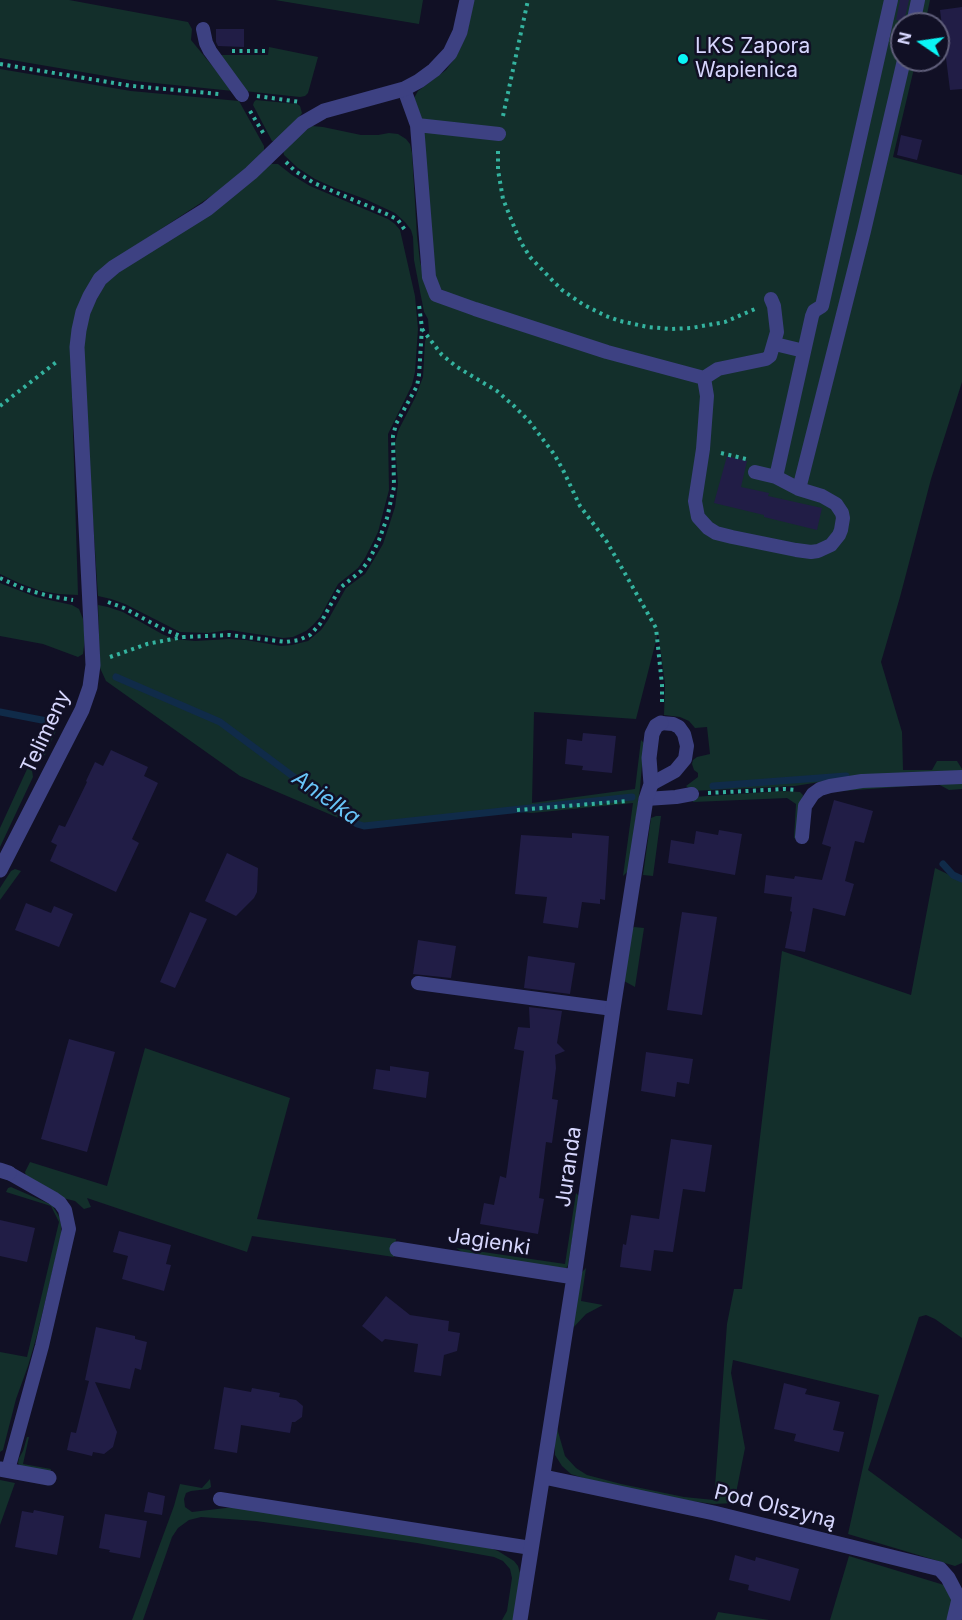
<!DOCTYPE html>
<html>
<head>
<meta charset="utf-8">
<style>
  body { margin:0 }
  #map { position:relative; width:962px; height:1620px; overflow:hidden; background:#111025; font-family:Inter,sans-serif }
  canvas { display:block }
  .north { position:absolute; left:890px; top:12px; width:60px; height:60px; box-sizing:border-box; background:#111025; border:2px solid #605f7b; border-radius:50%; rotate:283deg; font-size:16px; font-weight:700; line-height:24px; text-align:center; color:#d6d6fd }
  .north::after { content:''; display:block; margin:auto; width:21px; height:27px; background:#0af5f5; clip-path:polygon(50% 0,100% 100%,50% 72%,0 100%) }
</style>
</head>
<body>
<div id="map">
<canvas width="962" height="1620"></canvas>
<div class="north">N</div>
</div>
<script>
const ctx = document.querySelector('canvas').getContext('2d');
ctx.lineJoin = 'round';
function fillPath(path, color) { ctx.fillStyle = color; ctx.fill(path, 'evenodd'); }
const toPath = rows => new Path2D(rows.map(r => 'M' + r).join(''));
function stroke(path, color, width, dash) { ctx.strokeStyle = color; ctx.lineWidth = width; ctx.lineCap = dash ? 'butt' : 'round'; ctx.setLineDash(dash || []); ctx.stroke(path); }
function label(font, color, halo, rows, align = 'center') {
  ctx.font = font + ' Inter,sans-serif'; ctx.lineWidth = 5; ctx.setLineDash([]); ctx.textBaseline = 'middle'; ctx.strokeStyle = halo; ctx.fillStyle = color; for (const [text, x, y, turn = 0] of rows) {
    ctx.save(); ctx.translate(x, y); ctx.rotate((+turn || 0) * Math.PI / 180); ctx.textAlign = isNaN(turn) ? turn : align; if (halo) ctx.strokeText(text, 0, 0); ctx.fillText(text, 0, 0); ctx.restore();
  }
}
const green = toPath([
  [0,0,69,0,188,22,192,29,191,40,233,91,135,81,0,58],
  [275,0,423,0,419,24],
  [473,0,930,0,925,24,902,24,902,60,916,60,893,157,962,175,962,382,931,479,900,597,881,662,902,732,903,770,932,770,937,761,957,761,962,769,962,772,832,780,795,786,692,791,686,786,698,777,698,773,694,770,692,764,693,760,697,757,710,754,707,727,695,728,689,721,680,717,664,715,665,684,658,633,636,719,534,712,532,803,635,789,641,740,644,743,640,788,629,870,623,876,633,803,532,813,506,811,362,828,240,776,106,681,100,668,98,605,108,607,123,612,162,634,174,639,195,641,229,639,246,640,281,646,292,645,308,641,321,630,328,620,346,588,365,574,373,561,383,544,395,507,398,484,395,444,398,431,415,398,423,377,425,341,429,332,428,319,424,312,414,260,413,237,411,230,405,222,395,213,365,199,335,188,315,179,298,168,284,155,283,150,305,131,312,126,323,127,361,135,378,135,389,133,398,134,406,139,410,144,412,153,417,236,420,262,429,291,445,291,440,289,434,276,422,120,414,98,418,91,446,70,457,55,467,34],
  [269,47,318,57,308,93,305,96,300,97,244,91,219,55,268,55],
  [0,69,131,91,239,101,264,146,264,150,247,168,216,193,109,263,71,365,78,595,59,594,41,591,19,583,0,574],
  [256,100,297,104,300,106,302,113,300,116,276,142,272,141,253,105,254,102],
  [270,164,278,164,292,175,310,186,388,219,395,224,400,230,415,296,418,329,415,372,412,385,388,434,389,490,378,532,365,558,358,568,338,584,320,617,313,625,306,631,293,637,283,638,229,630,208,633,180,632,125,604,111,599,98,596,83,370,83,346,89,314,105,284,118,273],
  [0,583,36,597,72,605,79,609,83,619,85,639,83,654,78,657,43,644,0,636],
  [50,720,55,722,57,729,45,755,41,757,33,756],
  [28,767,32,770,33,777,0,847,0,828],
  [962,783,962,789,949,790,938,784,828,792,866,786],
  [782,791,800,792,803,795,798,839,794,838,796,804,787,798,693,802,693,797],
  [656,816,661,816,653,876,643,875,651,818],
  [935,868,962,881,962,1338,935,1319,926,1315,919,1317,868,1470,962,1539,962,1563,955,1566,848,1534,879,1395,733,1360,731,1373,745,1448,734,1503,714,1504,683,1500,586,1479,571,1474,562,1466,555,1455,555,1441,557,1428,565,1456,576,1468,587,1475,621,1484,684,1497,714,1500,727,1324,734,1289,742,1289,782,951,911,995],
  [15,869,21,871,0,900,0,888,11,871],
  [634,927,644,928,635,987,624,981,632,929],
  [145,1048,290,1098,257,1219,396,1239,394,1257,252,1236,247,1252,87,1198,91,1207,84,1209,75,1201,63,1198,26,1176,25,1172,30,1162,107,1186],
  [11,1187,52,1205,60,1218,61,1225,61,1236,37,1335,28,1366,16,1399,3,1450,0,1452,0,1352,27,1357,59,1222,51,1206,6,1192,8,1188],
  [576,1193,579,1196,568,1265,566,1269,465,1254,456,1248,565,1264],
  [586,1268,581,1301,603,1305,586,1314,572,1329,581,1273],
  [27,1437,29,1437,23,1464,51,1469,50,1473,20,1466,18,1463,19,1458,23,1451],
  [210,1479,211,1487,208,1489,191,1491,186,1493,184,1499,185,1507,192,1512,234,1507,487,1547,498,1551,514,1561,518,1566,520,1573,514,1620,502,1620,507,1611,512,1578,510,1569,503,1561,494,1557,417,1543,346,1533,256,1521,201,1517,189,1520,178,1528,172,1537,143,1620,132,1620,174,1506,180,1484,202,1488],
  [0,1480,15,1483,0,1525],
  [849,1556,944,1585,952,1601,947,1620,830,1620],
  [718,1612,769,1620,715,1620]
]);
const stream = toPath([
  [116,677,220,722,357,824,364,826,632,797],
  [0,712,47,721],
  [713,786,846,776],
  [943,864,953,875,962,879]
]);
const building = toPath([
  [900,0,909,0,904,22,896,20],
  [962,7,962,89,950,90,940,10],
  [216,29,244,29,244,47,218,46,216,42],
  [901,135,922,140,917,160,897,155],
  [727,456,747,461,741,487,769,493,768,496,822,508,817,530,764,517,764,515,714,503],
  [583,733,616,736,612,773,582,770,583,766,565,764,567,739,582,741],
  [111,750,148,767,144,776,158,783,132,839,139,843,116,892,50,861,57,845,51,842,59,825,65,827,87,782,86,781,95,762,103,766],
  [834,800,873,811,864,843,855,841,845,881,854,884,845,916,813,908,805,952,785,948,792,912,790,911,792,897,764,893,766,875,794,879,795,876,822,880,831,847,822,844],
  [719,830,742,834,735,875,668,863,671,840,694,844,696,831,718,835],
  [572,833,609,836,605,900,600,899,600,904,582,902,578,928,543,923,547,897,515,894,521,835,572,838],
  [227,853,258,868,257,892,254,898,236,916,205,901],
  [26,903,51,913,54,906,73,914,59,947,15,930],
  [190,912,207,919,175,988,160,982],
  [682,912,717,917,702,1015,667,1010],
  [418,940,456,946,451,978,413,974],
  [528,956,575,963,570,994,524,988],
  [529,1007,562,1011,557,1043,565,1051,555,1055,556,1068,552,1099,558,1100,552,1143,546,1142,539,1198,544,1199,538,1234,480,1224,484,1203,494,1205,500,1176,506,1178,524,1051,514,1049,518,1027,530,1028],
  [69,1039,115,1052,87,1152,41,1139],
  [646,1052,693,1059,689,1084,677,1082,675,1097,641,1091],
  [390,1066,429,1072,426,1098,373,1089,376,1069,390,1071],
  [671,1139,712,1145,705,1192,683,1189,673,1252,654,1250,651,1271,620,1267,623,1244,626,1245,631,1215,659,1219],
  [0,1220,35,1228,27,1262,0,1256],
  [119,1231,171,1245,166,1264,171,1265,164,1291,122,1279,128,1256,113,1252],
  [386,1296,410,1315,449,1321,448,1331,460,1333,457,1351,444,1355,441,1376,414,1372,418,1344,385,1339,382,1342,362,1326],
  [96,1327,135,1336,135,1339,147,1342,141,1370,135,1368,130,1389,95,1382,117,1432,113,1447,104,1454,93,1452,92,1456,67,1450,71,1432,76,1433,89,1381,85,1380],
  [784,1383,807,1389,805,1394,840,1402,833,1430,844,1432,839,1452,794,1441,796,1434,774,1429],
  [224,1387,251,1392,252,1388,280,1393,279,1397,296,1400,303,1406,302,1417,295,1422,292,1422,290,1433,241,1425,237,1453,214,1449],
  [148,1492,165,1496,162,1515,144,1512],
  [34,1510,64,1516,57,1555,15,1547,22,1511,33,1513],
  [105,1514,147,1521,140,1558,109,1552,110,1550,99,1548],
  [735,1555,755,1561,756,1557,799,1569,790,1601,748,1590,749,1585,729,1580]
]);
const path = toPath([
  [232,51,265,51,265,47],
  [0,64,132,86,219,94],
  [257,96,300,102],
  [250,111,265,136],
  [503,116,528,0],
  [498,151,498,170,503,199,515,229,522,244,530,257,552,280,562,290,584,305,606,316,620,321,648,327,670,329,691,328,725,322,755,309],
  [286,162,295,171,314,183,389,215,398,220,405,230],
  [422,329,442,355,457,367,497,391,514,406,529,421,554,454,563,470,580,506,607,542,656,628,662,685,662,705],
  [0,406,59,360],
  [721,453,746,459],
  [0,578,24,589,49,596,73,600],
  [108,602,124,608,163,629,183,637,230,635,286,642,299,640,310,635,320,624,340,588,361,571,369,560,379,540,387,518,394,487,393,436,396,424,417,386,419,375,422,328,419,305],
  [110,657,147,644,183,637],
  [708,793,785,789,796,790],
  [517,810,628,801]
]);
const service = toPath([
  [913,24,918,0],
  [203,29,206,43,210,51,242,95],
  [404,89,417,125,429,277,436,295,475,309,607,352,704,378,707,396,703,449,695,501,698,517,708,528,716,533,732,537,796,550,811,552,818,551,831,545,839,535,841,530,843,518,842,513,836,504,822,496,799,489,864,231,904,60],
  [417,125,499,134],
  [775,344,804,351],
  [704,378,718,369,766,359,770,356,777,332,774,306,771,299],
  [755,472,776,477],
  [799,489,776,477,812,316,814,311,822,306,891,0],
  [651,784,675,771,685,759,687,746,684,734,679,727,673,724,661,723],
  [646,799,676,797,692,794],
  [802,837,805,806,813,794,820,789,830,786,862,781,962,777],
  [418,983,613,1009],
  [8,1470,42,1346,69,1229,65,1210,60,1203,53,1198,9,1173],
  [220,1499,531,1548]
]);
const minor = toPath([
  [0,870,82,710,90,687,93,665,77,347,79,330,83,312,90,296,100,279,114,267,207,209,251,173,303,123,324,111,404,89,419,81,434,70,450,53,460,32,467,0],
  [0,1170,9,1173],
  [397,1249,574,1277],
  [0,1469,49,1478],
  [544,1477,714,1513,940,1569,948,1578,959,1599,954,1620],
  [520,1620,574,1277,613,1009,646,799,651,784,649,758,652,734,656,726,661,723]
]);
const markers = [
  [683,59,6,"#0af5f5"]
];
const poiNames = [
  ["LKS Zapora",695,47],
  ["Wapienica",695,71]
];
const streetNames = [
  ["Telimeny",46,732,-65],
  ["Juranda",569,1167,-82],
  ["Jagienki",489,1242,9],
  ["Pod Olszyną",775,1507,14]
];
const waterNames = [
  ["Anielka",326,798,35]
];
fillPath(green, '#132f2b');
stroke(stream, '#102b49', 7);
fillPath(building, '#211d46');
stroke(path, '#34b39f', 4, [3, 4.5]);
stroke(service, '#3d4182', 14);
stroke(minor, '#3d4182', 15);
for (const [x, y, r, color] of markers) { const dot = new Path2D(); dot.arc(x, y, r, 0, 2 * Math.PI); ctx.fillStyle = color; ctx.fill(dot); stroke(dot, '#111025', 2); }
label('21px', '#d6d6fd', '#111025', poiNames, 'left');
label('21px', '#d6d6fd', '#111025', streetNames);
label('italic 22px', '#68c5f9', '#111025', waterNames);
</script>
</body>
</html>
